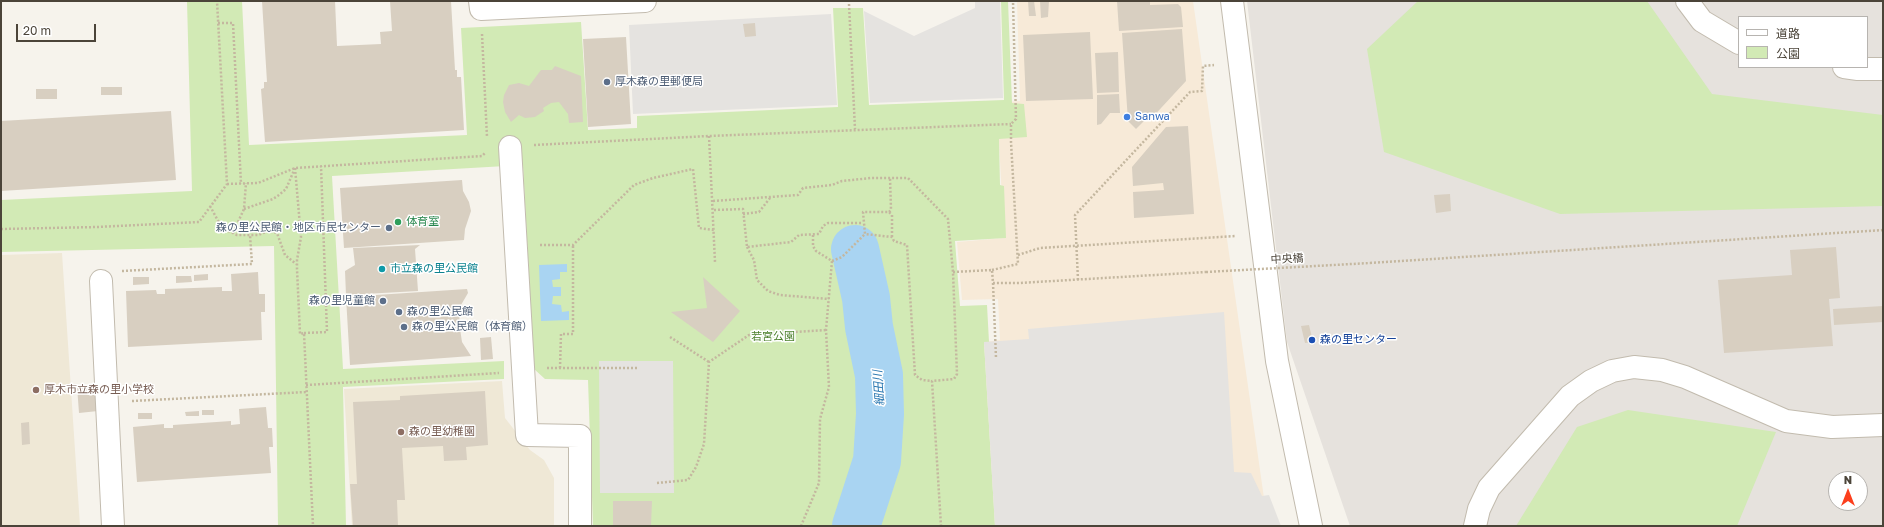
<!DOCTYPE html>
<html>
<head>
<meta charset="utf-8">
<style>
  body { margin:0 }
  #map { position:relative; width:1884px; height:527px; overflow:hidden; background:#f6f3ec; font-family:"Golos Text","Noto Sans JP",sans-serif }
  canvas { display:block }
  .frame { position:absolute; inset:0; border:2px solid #4b4439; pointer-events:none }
  .legend { position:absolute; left:1738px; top:16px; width:130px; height:52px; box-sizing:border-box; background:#fff; border:1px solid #b7b4b0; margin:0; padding:5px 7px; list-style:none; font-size:12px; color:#4b4439 }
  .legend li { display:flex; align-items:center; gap:8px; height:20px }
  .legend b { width:20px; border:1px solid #b7b4b0 }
  .north { position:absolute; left:1828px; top:471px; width:40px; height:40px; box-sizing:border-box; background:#fff; border:1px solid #b7b4b0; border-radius:50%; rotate:0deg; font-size:11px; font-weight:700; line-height:16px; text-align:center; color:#4b4439 }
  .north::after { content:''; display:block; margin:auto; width:14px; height:18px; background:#fc3f1d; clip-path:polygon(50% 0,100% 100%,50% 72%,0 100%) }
  .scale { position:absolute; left:16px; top:24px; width:80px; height:18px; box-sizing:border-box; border:2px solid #4b4439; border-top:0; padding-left:5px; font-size:12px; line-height:14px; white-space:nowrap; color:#4b4439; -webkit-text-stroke:3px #fff; paint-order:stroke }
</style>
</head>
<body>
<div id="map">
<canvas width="1884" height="527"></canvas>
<div class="frame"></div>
<ul class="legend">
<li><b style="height:5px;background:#fff"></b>道路</li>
<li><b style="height:11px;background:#d2eab5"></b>公園</li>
</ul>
<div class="north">N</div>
<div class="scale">20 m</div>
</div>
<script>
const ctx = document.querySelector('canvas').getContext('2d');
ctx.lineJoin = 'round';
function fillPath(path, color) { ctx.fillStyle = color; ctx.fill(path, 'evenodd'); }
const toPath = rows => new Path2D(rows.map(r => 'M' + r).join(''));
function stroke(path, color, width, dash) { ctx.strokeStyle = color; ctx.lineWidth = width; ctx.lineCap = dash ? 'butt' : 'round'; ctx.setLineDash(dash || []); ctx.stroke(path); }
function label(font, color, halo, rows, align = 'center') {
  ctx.font = font + ' "Golos Text","Noto Sans JP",sans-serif'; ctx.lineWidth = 3; ctx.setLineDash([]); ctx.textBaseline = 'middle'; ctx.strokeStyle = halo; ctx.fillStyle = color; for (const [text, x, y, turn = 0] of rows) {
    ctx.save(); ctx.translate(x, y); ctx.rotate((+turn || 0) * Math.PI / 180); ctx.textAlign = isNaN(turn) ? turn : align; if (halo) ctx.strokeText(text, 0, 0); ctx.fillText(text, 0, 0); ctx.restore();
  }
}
const commercial = toPath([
  [1017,1,1193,1,1268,526,995,526,984,342,1000,340,998,299,962,300,957,242,1004,238,997,103,1020,101]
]);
const industrial = toPath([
  [1247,1,1883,1,1883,526,1350,526,1287,342],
  [1739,17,1867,17,1867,67,1739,67],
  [1836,479,1860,479,1860,503,1836,503]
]);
const education = toPath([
  [62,253,80,526,1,526,1,255],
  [502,381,505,418,530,450,544,460,554,478,554,526,352,526,344,389]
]);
const green = toPath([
  [187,1,242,1,249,145,467,135,461,28,581,22,588,130,637,128,637,116,838,107,833,8,863,8,869,105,1004,100,1001,1,1008,1,1012,103,1024,104,1027,137,999,139,1000,185,1004,186,1006,238,955,241,960,306,987,305,989,342,984,342,995,526,593,526,588,380,545,379,534,369,523,165,332,176,343,369,504,361,504,379,343,387,346,526,278,526,274,246,1,252,1,200,192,191],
  [1418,1,1647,1,1712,94,1883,115,1883,206,1560,214,1384,152,1367,49],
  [1628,410,1776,432,1737,526,1516,526,1577,427]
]);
const parking = toPath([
  [975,1,1000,1,1003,98,870,103,864,11,914,36,975,8],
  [831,14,837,105,633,114,629,25],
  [1224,312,1234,472,1251,473,1262,496,1269,495,1281,526,995,526,984,342,1029,339,1028,329],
  [599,361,673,361,674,493,600,493]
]);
const water = toPath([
  [567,264,567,272,560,272,560,279,552,280,553,287,561,287,561,296,553,296,552,304,561,305,562,312,569,311,569,320,541,321,539,265]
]);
const river = toPath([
  [855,249,866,298,869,327,879,375,880,414,877,461,856,526]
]);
const building = toPath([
  [262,1,335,1,337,46,381,44,380,32,392,31,390,1,451,1,455,70,457,70,457,77,461,77,464,130,265,142,261,89,264,88,264,82,267,82],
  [1028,1,1034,1,1036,16,1029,16],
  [1040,1,1049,1,1048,17,1041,18],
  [1117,1,1150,1,1150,5,1178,4,1181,7,1183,27,1119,31],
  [755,23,756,36,745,37,743,24],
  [1182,29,1186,81,1149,121,1144,121,1136,129,1128,121,1122,33],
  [1090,32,1093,99,1026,101,1023,35],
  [626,37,631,124,588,127,583,39],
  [1118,52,1119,92,1097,93,1095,53],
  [555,66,581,76,583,122,569,123,568,114,559,102,551,103,543,108,544,111,535,117,525,118,519,115,511,122,505,112,503,102,504,95,509,85,519,83,529,86,541,70,552,70],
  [101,87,122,87,122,95,101,95],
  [36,89,57,89,57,99,36,99],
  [1119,94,1120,113,1110,113,1101,124,1097,125,1097,95],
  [171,111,176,180,1,191,1,121],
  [1188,126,1194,214,1134,218,1133,192,1164,190,1163,183,1133,186,1132,167,1166,127],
  [462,180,463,191,469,202,471,211,465,229,464,240,344,248,340,188],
  [1450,194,1451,211,1436,213,1434,195],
  [420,245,415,249,418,291,346,295,345,271,355,265,353,248],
  [1836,247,1840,298,1829,299,1833,346,1724,353,1718,280,1792,275,1790,250],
  [258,272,259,294,265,294,265,312,261,312,262,340,128,347,126,291,156,290,157,294,165,294,165,289,222,287,222,291,232,291,231,274],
  [208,274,208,280,194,281,194,275],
  [176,276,191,276,192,282,176,283],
  [133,277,149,277,149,284,133,285],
  [703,277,740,311,713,342,671,312,707,308],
  [467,289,468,293,461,305,459,322,462,342,471,356,350,365,346,297],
  [1883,306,1883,322,1834,325,1833,309],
  [1309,325,1313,342,1305,343,1301,326],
  [491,337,493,359,481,360,480,338],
  [96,385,98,411,79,413,77,386],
  [485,391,488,445,466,447,467,460,444,461,443,446,402,448,405,500,397,500,398,526,353,526,350,484,357,484,353,402,400,400,400,396],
  [266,407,268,428,272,428,273,447,269,447,271,473,137,482,133,427,164,424,164,428,173,428,173,425,231,421,231,425,240,424,239,409],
  [202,410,214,410,214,415,202,415],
  [199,411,199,416,186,416,185,412],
  [138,413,152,413,152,419,138,419],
  [29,422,30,444,22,445,21,423],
  [613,501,652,501,651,526,613,526]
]);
const path = toPath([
  [849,4,855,129],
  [218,23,233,23,241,184],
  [482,34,487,137],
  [709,136,715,262],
  [534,145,709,136,1011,124],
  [295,168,301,237,297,260,297,269,300,334,304,333,313,526],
  [227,184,258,183,295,168,482,156,485,153],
  [713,201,798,195,803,188,832,185,842,181,871,178,908,178,948,219,953,272,957,374,954,379,932,381,941,526],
  [210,206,222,228,237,235,258,235,268,231,277,233,285,255,296,264],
  [244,209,273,199,279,195,286,189,295,168],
  [714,210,743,209,747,247,791,242,799,235,819,234,823,226,828,223,863,223],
  [889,212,891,210,890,177],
  [743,214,759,212,770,198],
  [1,229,97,227,199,222,227,184,217,1],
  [233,233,244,209,246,183],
  [892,237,892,215,889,212,863,212,865,234,892,237,894,241,907,245,915,375,922,380,932,381],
  [540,245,573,245,634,185,653,178,693,169,699,228,714,230],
  [747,247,754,260,757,280,768,291,780,295,829,299],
  [1018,255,1040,248,1236,236],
  [832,261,842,257,865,234],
  [1370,263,1883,230],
  [992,270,1018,264,1011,142,1011,124,1016,119,1013,1],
  [122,271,252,264,250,235],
  [953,272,992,270,993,283,1019,283,1206,272],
  [993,283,996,358],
  [304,333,327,332,321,166],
  [670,337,709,362],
  [547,368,637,368],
  [560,368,561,334,573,334,573,245],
  [306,385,499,373],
  [132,401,307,392],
  [657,483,688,480,696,467,704,444,709,362,749,335,826,330],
  [801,526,819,483,820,419,829,387,826,330,832,261,816,251,813,246,813,235]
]);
const minor = toPath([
  [480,1,481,9,645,1],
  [1232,1,1277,361,1311,526],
  [1687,1,1702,21,1739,43],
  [1844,67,1858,69,1883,69],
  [510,147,527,435,580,436,580,526],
  [101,281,113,526],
  [1475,526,1479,509,1489,488,1570,396,1591,381,1612,371,1634,367,1662,370,1685,377,1786,421,1832,427,1883,425]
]);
const pathBridge = toPath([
  [1206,272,1370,263],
  [1078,280,1075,215,1190,92,1202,91,1203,66,1214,65]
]);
const markers = [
  [607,82,4,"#5c6f8a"],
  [1127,117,4,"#3f7fe0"],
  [398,222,4,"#2e9e5b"],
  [389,228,4,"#5c6f8a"],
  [382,269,4,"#0f9aa8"],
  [383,301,4,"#5c6f8a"],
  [399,312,4,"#5c6f8a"],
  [404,327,4,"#5c6f8a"],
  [1312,340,4,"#1a4fb4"],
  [36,390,4,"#8d6e63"],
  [401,432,4,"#8d6e63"]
];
const serviceNames = [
  ["厚木森の里郵便局",615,82],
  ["森の里公民館・地区市民センター",381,228,"right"],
  ["森の里児童館",375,301,"right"],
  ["森の里公民館",407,312],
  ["森の里公民館（体育館）",412,327]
];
const shopNames = [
  ["Sanwa",1135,117]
];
const leisureNames = [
  ["体育室",406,222]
];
const streetNames = [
  ["中央橋",1287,259,-3]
];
const cultureNames = [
  ["市立森の里公民館",390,269]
];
const parkNames = [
  ["若宮公園",773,337]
];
const transitNames = [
  ["森の里センター",1320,340]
];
const educationNames = [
  ["厚木市立森の里小学校",44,390],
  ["森の里幼稚園",409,432]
];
const waterNames = [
  ["細田川",879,388,-94]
];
fillPath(commercial, '#f7ead8');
fillPath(industrial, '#e6e2dd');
fillPath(education, '#efe8d6');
fillPath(green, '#d2eab5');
fillPath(parking, '#e5e3e0');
fillPath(water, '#a9d4f2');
stroke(river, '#a9d4f2', 48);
fillPath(building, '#d8cfc1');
stroke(minor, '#c2bbae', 24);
stroke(path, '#c4b79f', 2.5, [2, 2]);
stroke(minor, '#fff', 22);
stroke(pathBridge, '#c4b79f', 2.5, [2, 2]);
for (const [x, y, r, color] of markers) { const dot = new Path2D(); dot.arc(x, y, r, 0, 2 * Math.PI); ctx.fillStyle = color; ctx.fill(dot); stroke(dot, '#fff', 1.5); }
label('11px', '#4e5e75', '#fff', serviceNames, 'left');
label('11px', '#366cbe', '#fff', shopNames, 'left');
label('11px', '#27864d', '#fff', leisureNames, 'left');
label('11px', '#4b4439', '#fff', streetNames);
label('11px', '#0d838f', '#fff', cultureNames, 'left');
label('11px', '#4a7f2a', '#fff', parkNames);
label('11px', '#164399', '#fff', transitNames, 'left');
label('11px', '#785e54', '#fff', educationNames, 'left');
label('italic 12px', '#2e7ab2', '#fff', waterNames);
</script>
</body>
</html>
